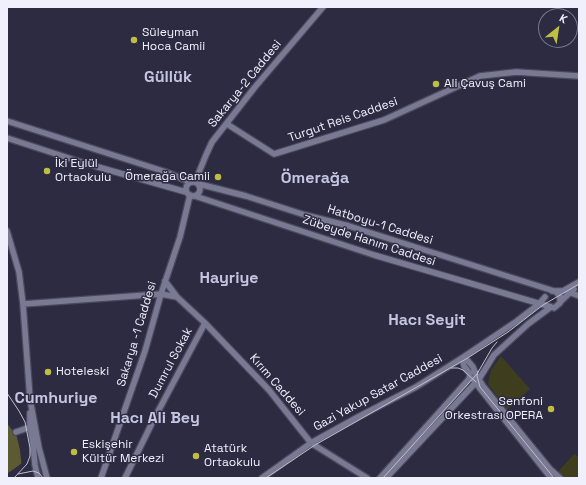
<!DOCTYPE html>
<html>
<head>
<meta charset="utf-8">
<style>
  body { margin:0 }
  #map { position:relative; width:586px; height:485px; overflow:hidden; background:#2c2b42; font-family:"Space Grotesk",sans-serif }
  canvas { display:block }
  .frame { position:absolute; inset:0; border:8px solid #f0f0fd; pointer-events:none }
  .north { position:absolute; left:538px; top:8px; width:40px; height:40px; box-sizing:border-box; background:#2c2b42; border:1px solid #7a7a8d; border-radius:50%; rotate:30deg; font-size:11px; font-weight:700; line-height:16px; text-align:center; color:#f0f0fd }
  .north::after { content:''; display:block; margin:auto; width:14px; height:18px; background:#c0be40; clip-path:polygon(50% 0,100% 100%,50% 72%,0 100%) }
</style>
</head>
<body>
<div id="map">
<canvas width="586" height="485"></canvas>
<div class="frame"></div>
<div class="north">K</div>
</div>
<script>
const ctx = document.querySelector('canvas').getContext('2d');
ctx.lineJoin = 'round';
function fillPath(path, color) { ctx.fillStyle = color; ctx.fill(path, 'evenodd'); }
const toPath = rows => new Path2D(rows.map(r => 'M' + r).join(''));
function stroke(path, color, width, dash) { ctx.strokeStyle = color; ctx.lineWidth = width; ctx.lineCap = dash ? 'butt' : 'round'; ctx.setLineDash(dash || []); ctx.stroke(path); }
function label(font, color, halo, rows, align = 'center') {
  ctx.font = font + ' "Space Grotesk",sans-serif'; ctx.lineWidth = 3; ctx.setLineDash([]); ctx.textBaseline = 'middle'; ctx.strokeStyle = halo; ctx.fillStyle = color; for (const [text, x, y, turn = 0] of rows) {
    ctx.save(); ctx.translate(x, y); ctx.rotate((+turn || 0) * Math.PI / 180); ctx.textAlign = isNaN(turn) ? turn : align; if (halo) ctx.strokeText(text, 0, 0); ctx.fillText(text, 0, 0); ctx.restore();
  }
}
const green = toPath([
  [501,356,530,389,507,410,488,384,491,370],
  [574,454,579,457,579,478,559,478,555,475]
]);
const water = toPath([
  [7,423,17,437,20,450,23,478,9,478,7,461]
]);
const pier = toPath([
  [22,463,24,477,7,478,7,474]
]);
const secondary = toPath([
  [7,121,166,172,190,182],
  [227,124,274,154,384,120,480,76,516,72,579,76],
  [7,138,84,163,186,192],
  '186 189a7 7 0 1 1 14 0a7 7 0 1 1-14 0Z',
  [195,182,206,155,212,142,255,87,323,7],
  [199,184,246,196,305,215,349,226,554,291],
  [195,196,374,255,551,307],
  [7,231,19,272,23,304,30,399,39,448,47,478],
  [165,281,177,297],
  [552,291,563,291,579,282],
  [569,292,579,296],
  [561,301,574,289],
  [23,304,161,294,177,297,205,323,269,390,311,443,367,478],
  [548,306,554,308,560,303,560,296,556,292],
  [473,379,482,391,551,478],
  [30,413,30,426,33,444,35,465,38,478],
  [16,432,33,426],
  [101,478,145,351,161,294,180,237,190,195],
  [125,478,154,419,205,323],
  [262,478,311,443,358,417,416,387,462,358,468,361,473,367,476,375,483,386,523,436,550,469,560,478],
  [380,478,469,379,470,374,464,366,462,358,517,321,539,304,545,297],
  [386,478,479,379,494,355,528,324,551,307]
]);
const tram = toPath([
  [451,368,458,368,463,370,476,382],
  [478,371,477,376,480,387,554,478],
  [7,393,19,411,25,422,30,448,30,456,27,464,14,478],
  [18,474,33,471,39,473,43,478],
  [266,478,315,445,466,359,508,332,543,305,579,284],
  [383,478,477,374,492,348,497,342]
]);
const rail = toPath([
  [578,313,579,313]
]);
const markers = [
  [134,40,4,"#c0be40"],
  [436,84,4,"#c0be40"],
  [47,171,4,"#c0be40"],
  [218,177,4,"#c0be40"],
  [48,372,4,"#c0be40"],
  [551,409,4,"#c0be40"],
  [74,452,4,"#c0be40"],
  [196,456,4,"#c0be40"]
];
const poiNames = [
  ["Süleyman",142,33],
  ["Hoca Camii",142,47],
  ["Ali Çavuş Cami",444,84],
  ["İki Eylül",55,164],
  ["Ortaokulu",55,178],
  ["Ömerağa Camii",210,177,"right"],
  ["Hoteleski",56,372],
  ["Senfoni",543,402,"right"],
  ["Orkestrası OPERA",543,416,"right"],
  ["Eskişehir",82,445],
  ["Kültür Merkezi",82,459],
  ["Atatürk",204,449],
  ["Ortaokulu",204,463]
];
const streetNames = [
  ["Sakarya-2 Caddesi",245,84,-51],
  ["Turgut Reis Caddesi",343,120,-19],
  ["Hatboyu-1 Caddesi",380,225,17],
  ["Zübeyde Hanım Caddesi",369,241,18],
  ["Sakarya -1 Caddesi",137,334,-73],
  ["Dumrul Sokak",171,363,-62],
  ["Kırım Caddesi",277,385,49],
  ["Gazi Yakup Satar Caddesi",378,393,-29]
];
const districtNames = [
  ["Güllük",168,78],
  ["Ömerağa",315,179],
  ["Hayriye",229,279],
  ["Hacı Seyit",427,321],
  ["Cumhuriye",56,399],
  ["Hacı Ali Bey",155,419]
];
fillPath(green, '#3e3d1e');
fillPath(water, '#5b5a32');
fillPath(pier, '#2c2b42');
stroke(secondary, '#4a485b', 8);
stroke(secondary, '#797994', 5.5);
stroke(tram, '#bfbfce', 1);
stroke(rail, '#bfbfce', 1, [6, 3]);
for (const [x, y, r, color] of markers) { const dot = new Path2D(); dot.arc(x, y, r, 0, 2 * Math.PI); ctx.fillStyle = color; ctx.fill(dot); stroke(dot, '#2c2b42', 1.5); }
label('12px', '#f0f0fd', '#2c2b42', poiNames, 'left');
label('12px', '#f0f0fd', '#2c2b42', streetNames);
label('bold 16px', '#c5c5e2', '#2c2b42', districtNames);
</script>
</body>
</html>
